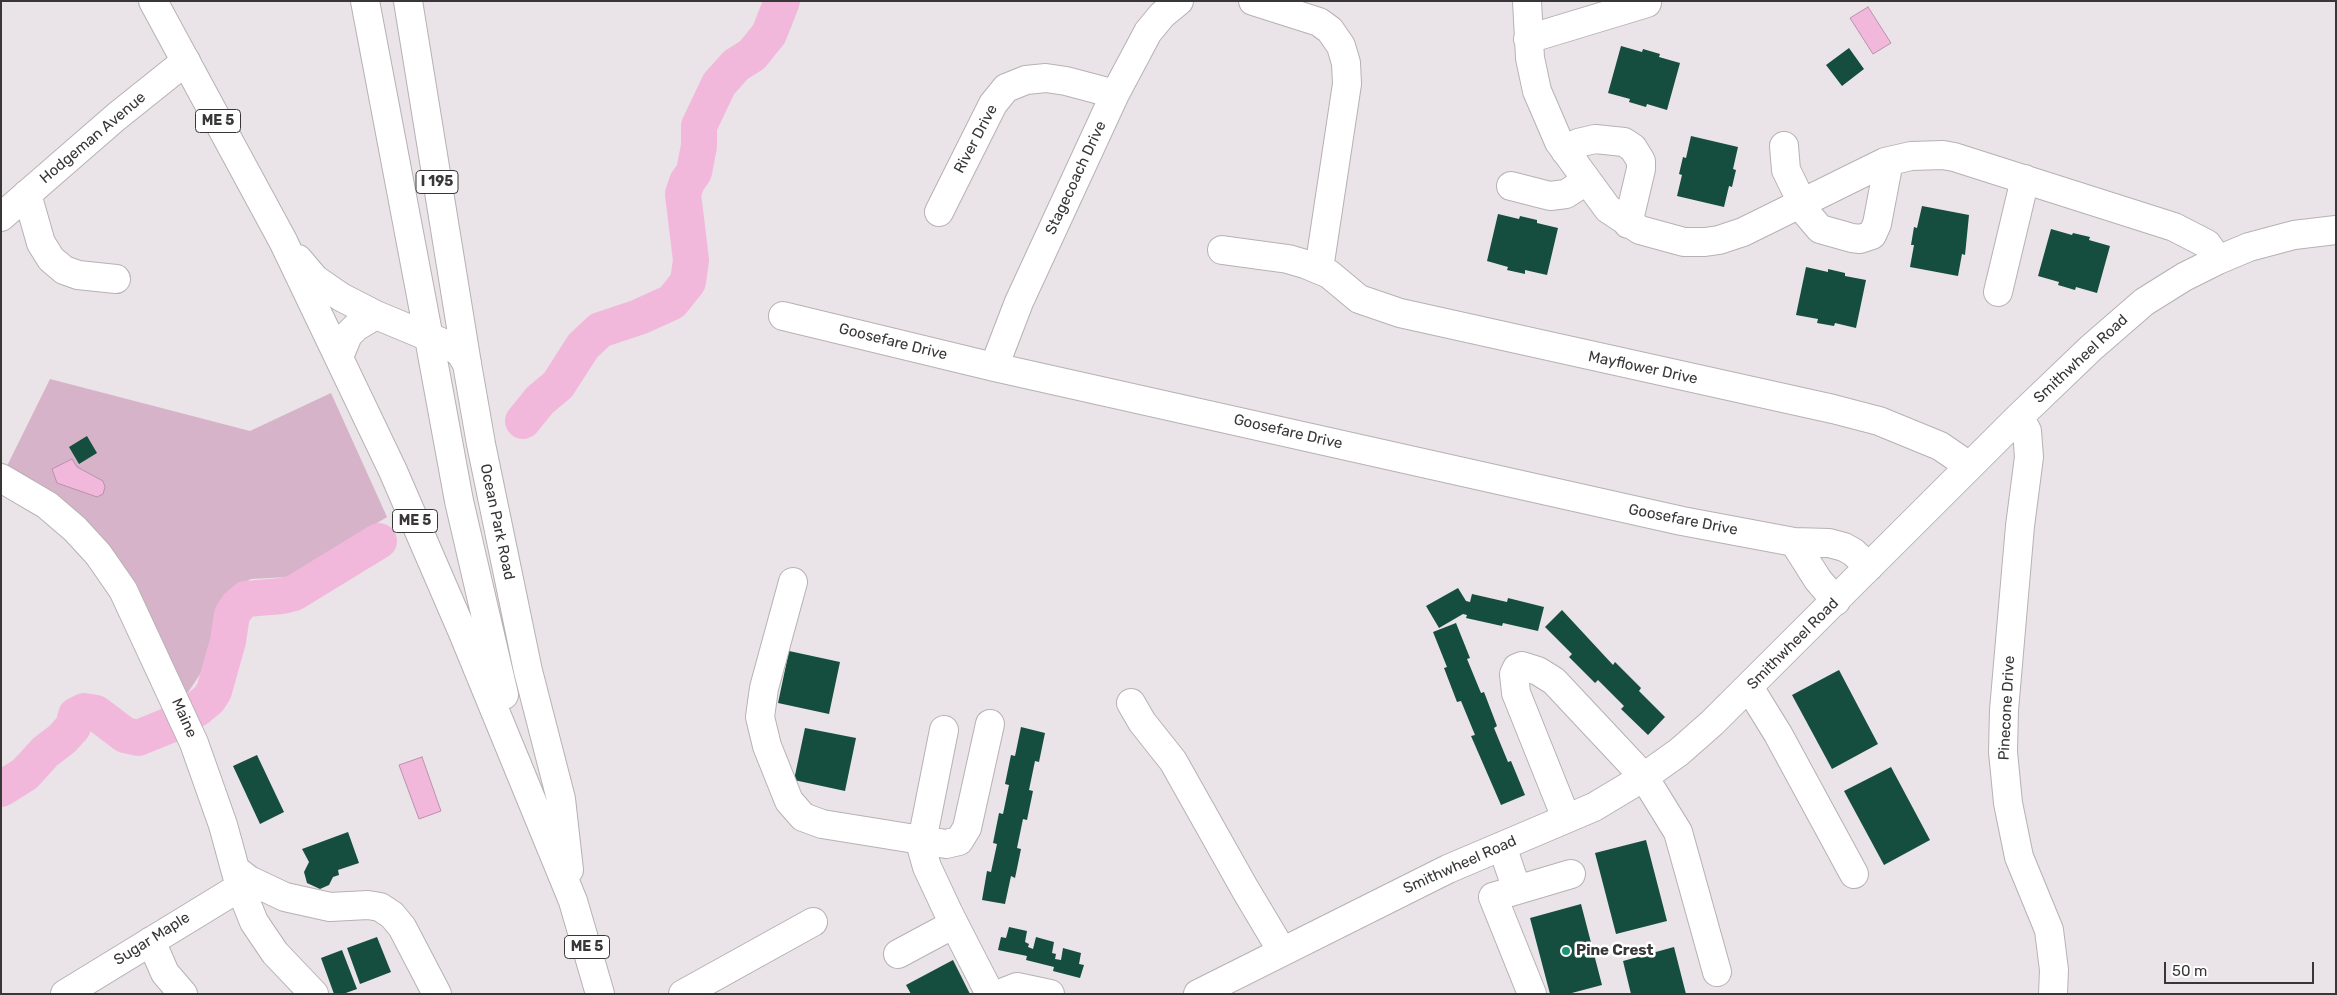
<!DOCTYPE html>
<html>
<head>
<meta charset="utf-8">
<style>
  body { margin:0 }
  #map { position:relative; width:2337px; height:995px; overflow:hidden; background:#eae3e7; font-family:Rubik,sans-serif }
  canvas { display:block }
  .frame { position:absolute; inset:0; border:2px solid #383637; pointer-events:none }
  .scale { position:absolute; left:2164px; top:962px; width:150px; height:22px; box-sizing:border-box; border:2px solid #383637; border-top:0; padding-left:6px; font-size:15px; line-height:18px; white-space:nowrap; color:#383637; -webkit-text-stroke:4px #fff; paint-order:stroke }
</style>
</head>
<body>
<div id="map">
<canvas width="2337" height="995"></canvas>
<div class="frame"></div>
<div class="scale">50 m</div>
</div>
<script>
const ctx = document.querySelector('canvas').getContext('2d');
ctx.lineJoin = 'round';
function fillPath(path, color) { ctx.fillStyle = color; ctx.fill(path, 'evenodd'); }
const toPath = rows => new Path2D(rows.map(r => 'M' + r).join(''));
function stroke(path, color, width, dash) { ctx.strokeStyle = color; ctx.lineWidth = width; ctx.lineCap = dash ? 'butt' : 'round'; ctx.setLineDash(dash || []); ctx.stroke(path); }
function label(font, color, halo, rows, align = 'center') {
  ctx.font = font + ' Rubik,sans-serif'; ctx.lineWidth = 5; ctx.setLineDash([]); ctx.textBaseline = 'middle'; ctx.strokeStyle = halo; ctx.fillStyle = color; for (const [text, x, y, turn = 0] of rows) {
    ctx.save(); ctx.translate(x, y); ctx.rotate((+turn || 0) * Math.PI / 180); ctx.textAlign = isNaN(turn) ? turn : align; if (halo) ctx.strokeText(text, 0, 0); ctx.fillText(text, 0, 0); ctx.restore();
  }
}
const green = toPath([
  [50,379,250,431,331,393,387,517,288,577,251,579,233,588,221,600,212,656,183,700,141,606,7,466]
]);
const water = toPath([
  [1868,7,1891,43,1873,54,1850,18,1868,7],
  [72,459,77,467,103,481,105,487,103,494,97,497,57,483,52,469,72,459],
  [422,757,441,811,419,819,399,765,422,757]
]);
const river = toPath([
  [523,421,540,400,558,385,583,346,600,330,639,317,672,302,688,282,691,260,683,194,687,182,694,172,699,146,699,126,719,84,736,65,752,55,769,34,782,1],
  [197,709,209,699,214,691,228,641,232,615,237,607,246,599,282,596,294,593,379,541],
  [1,789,25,774,45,752,62,739,73,727,76,715,84,711,96,713,125,735,138,738,170,725]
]);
const building = toPath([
  [1621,46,1642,52,1643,49,1660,54,1659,57,1680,63,1667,110,1647,104,1646,107,1629,102,1630,99,1608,93],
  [1849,48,1864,69,1842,86,1826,65],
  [1691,136,1738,147,1733,169,1736,170,1732,187,1729,186,1724,207,1677,196,1682,175,1679,174,1683,157,1686,158],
  [1922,206,1969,215,1965,255,1962,254,1958,276,1910,267,1914,245,1911,245,1914,227,1917,228],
  [1498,214,1519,219,1520,216,1537,220,1537,223,1558,228,1547,275,1525,270,1525,274,1507,270,1508,267,1487,261],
  [2051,229,2072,235,2073,233,2090,237,2089,240,2110,246,2097,293,2076,287,2075,290,2058,285,2059,282,2038,276],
  [1806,267,1828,272,1828,269,1845,273,1845,276,1866,280,1856,328,1835,323,1834,326,1817,323,1818,319,1796,315],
  [87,436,97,453,79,464,69,447],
  [1458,588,1466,601,1470,602,1472,594,1507,602,1508,598,1544,607,1538,631,1503,623,1502,626,1466,618,1467,615,1463,614,1439,628,1426,606],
  [1562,610,1613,665,1615,662,1641,688,1639,691,1665,717,1648,735,1621,709,1624,706,1598,680,1595,683,1569,657,1572,654,1545,627],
  [1456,623,1470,658,1467,659,1481,693,1484,692,1497,726,1494,728,1508,762,1511,761,1525,795,1501,805,1471,736,1475,735,1461,701,1457,702,1444,668,1447,667,1433,632],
  [789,651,840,662,829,714,778,703],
  [1839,670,1878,744,1832,769,1792,695],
  [1021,727,1045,733,1039,762,1035,761,1029,790,1033,791,1027,820,1023,819,1017,848,1021,849,1015,878,1011,876,1005,904,982,900,987,871,991,872,997,844,993,843,999,813,1003,814,1009,785,1005,784,1011,755,1015,756],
  [805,728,856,738,845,791,794,780],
  [257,755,284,812,260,824,233,766],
  [1891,767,1930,840,1884,865,1844,791],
  [348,832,359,863,338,870,339,875,333,877,329,885,320,889,307,883,304,872,309,862,302,849],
  [1646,840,1667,921,1616,934,1595,853],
  [1581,904,1602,985,1568,994,1550,994,1530,918],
  [1009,927,1027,931,1025,942,1029,944,1028,947,1033,949,1036,937,1054,942,1052,953,1056,954,1055,959,1061,960,1063,948,1081,953,1079,964,1084,965,1080,978,1053,971,1054,967,1026,960,1027,956,998,950,1001,937,1006,938],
  [377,937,391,972,360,984,347,948],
  [1674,947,1686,994,1631,994,1623,961],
  [342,950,357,989,343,994,334,994,321,958],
  [953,960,970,994,911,994,906,985]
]);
const minor = toPath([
  [1253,1,1319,22,1330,30,1341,46,1346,63,1347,84,1319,269],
  [1527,1,1530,58,1537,91,1559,142,1608,209,1640,230,1684,242,1705,242,1719,240,1743,232,1885,162,1911,156,1943,155,1954,157,2174,227,2207,244,2218,260],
  [1528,39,1647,3],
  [1784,146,1786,170,1808,215,1820,229,1852,238,1860,239,1872,235,1877,224,1889,161],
  [1565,151,1578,143,1595,139,1624,142,1633,148,1641,161,1641,169,1628,224],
  [1511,186,1550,196,1566,194,1586,181],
  [27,194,41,243,51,259,64,270,78,275,116,279],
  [939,212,993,104,1006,88,1026,80,1046,78,1066,81,1115,94],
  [1,217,116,117,186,61],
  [1222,250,1288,259,1305,264,1329,274,1359,299,1400,313,1833,409,1879,421,1940,446,1959,459,1968,468],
  [1998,292,2025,179],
  [783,316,994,367,1682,521,1794,542,1829,543,1844,547,1853,552,1869,567],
  [994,367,1019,302,1115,94,1148,32,1162,15,1179,1],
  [2019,417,2027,431,2029,457,2020,526,2004,710,2003,752,2008,803,2019,857,2049,930,2054,970,2053,994],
  [1,478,47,505,75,529,98,554,123,590,194,743,223,825,240,887,254,922,275,953,314,994],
  [1794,542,1818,580,1836,601],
  [793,582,764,688,760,717,767,746,789,801,803,817,822,824,946,844,959,841,967,828,990,724],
  [1749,687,1778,734,1854,874],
  [1131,703,1142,722,1173,761,1245,889,1282,951],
  [944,730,921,846,927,867,949,914,990,994],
  [1566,818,1516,693,1514,674,1517,668,1522,666,1538,671,1554,681,1644,777,1678,832,1717,972],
  [1502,846,1517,890,1571,874],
  [236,870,249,880,285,897,330,907,368,905,380,907,392,915,402,927,437,994],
  [1517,890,1493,897,1532,994],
  [151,941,165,973,183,994],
  [898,954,954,924],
  [65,994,240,887],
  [683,994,813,922],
  [999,994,1017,987,1050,994],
  [1198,994,1448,869,1594,807,1644,777,1679,752,1712,723,2019,417,2091,348,2144,302,2184,277,2218,260,2249,247,2294,235,2336,230]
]);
const major = toPath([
  [153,1,283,241,393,471,463,633,573,901,600,994],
  [298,259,315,279,341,297,376,315,453,347,461,354,467,364,481,444,528,671,561,799,569,870],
  [429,338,459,501,504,695],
  [339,357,348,335,356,327,376,315]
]);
const highway = toPath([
  [365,1,429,338],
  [408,1,467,364]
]);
const markers = [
  [1566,951,5,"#1e9275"]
];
const shields = [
  [218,121,45],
  [437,182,42],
  [415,521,45],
  [587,947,45]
];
const shieldNames = [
  ["ME 5",218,121],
  ["I 195",437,182],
  ["ME 5",415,521],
  ["ME 5",587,947]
];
const streetNames = [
  ["Hodgeman Avenue",93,138,-40],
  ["River Drive",976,139,-62],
  ["Stagecoach Drive",1076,178,-65],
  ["Goosefare Drive",893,342,14],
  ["Smithwheel Road",2081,359,-43],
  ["Mayflower Drive",1643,368,12],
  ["Goosefare Drive",1288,432,13],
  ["Goosefare Drive",1683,520,11],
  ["Ocean Park Road",497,522,78],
  ["Smithwheel Road",1793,644,-45],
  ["Pinecone Drive",2007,708,-87],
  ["Maine",184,718,66],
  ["Smithwheel Road",1460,865,-24],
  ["Sugar Maple",152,939,-32]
];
const poiNames = [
  ["Pine Crest",1576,951]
];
fillPath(green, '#d6b3c8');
fillPath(water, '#f2b8dc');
stroke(water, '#ba91aa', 1);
stroke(river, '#f2b8dc', 36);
fillPath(building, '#154e3e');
stroke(minor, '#b7b1b4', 30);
stroke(major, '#b7b1b4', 30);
stroke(highway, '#b7b1b4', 30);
stroke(minor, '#fff', 28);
stroke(major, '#fff', 28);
stroke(highway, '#fff', 28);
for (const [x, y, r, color] of markers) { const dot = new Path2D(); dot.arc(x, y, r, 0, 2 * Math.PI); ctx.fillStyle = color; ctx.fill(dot); stroke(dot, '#fff', 2); }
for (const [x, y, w] of shields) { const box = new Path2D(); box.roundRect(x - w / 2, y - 11.5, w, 23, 4); ctx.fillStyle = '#fff'; ctx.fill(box); stroke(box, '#383637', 1); }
label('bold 14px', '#383637', null, shieldNames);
label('15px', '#383637', '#fff', streetNames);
label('bold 15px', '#383637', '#fff', poiNames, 'left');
</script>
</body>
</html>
